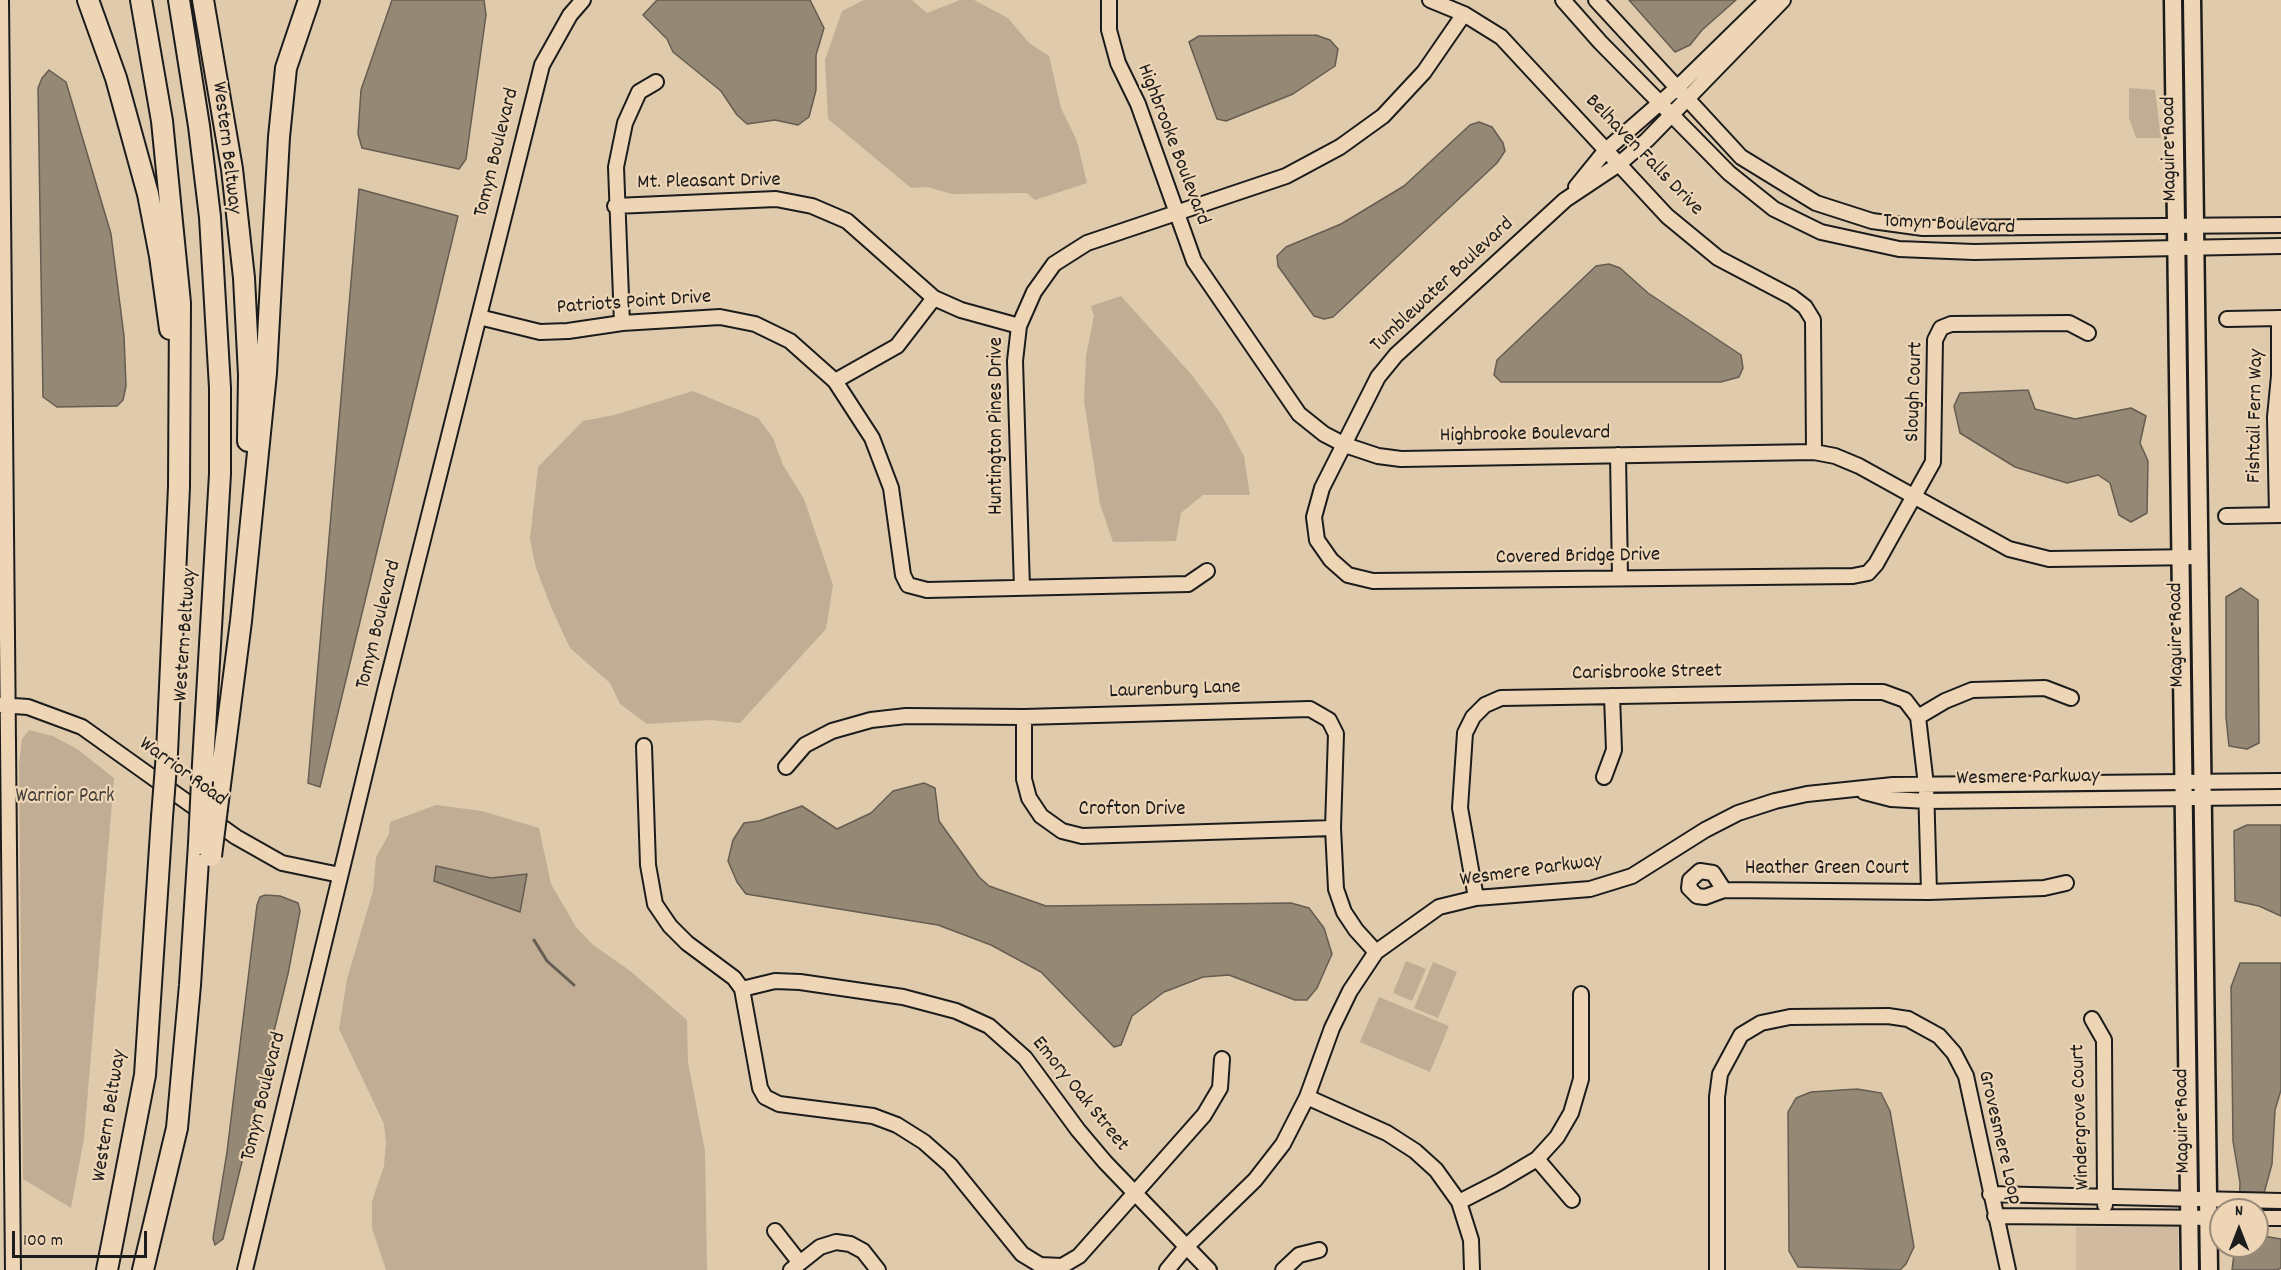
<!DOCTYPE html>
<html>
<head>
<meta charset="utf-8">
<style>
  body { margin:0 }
  #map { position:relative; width:2281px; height:1270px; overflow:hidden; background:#e0caac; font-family:Dekko,sans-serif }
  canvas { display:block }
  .north { position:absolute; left:2209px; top:1198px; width:60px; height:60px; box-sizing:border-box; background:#edd5b5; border:2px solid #998b78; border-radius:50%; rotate:0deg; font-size:16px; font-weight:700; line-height:24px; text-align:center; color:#1c1c1c }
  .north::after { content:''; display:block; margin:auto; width:21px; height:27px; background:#1c1c1c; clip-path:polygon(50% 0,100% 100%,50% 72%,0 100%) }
  .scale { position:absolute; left:12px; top:1231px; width:135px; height:27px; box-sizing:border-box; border:3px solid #1c1c1c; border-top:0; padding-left:8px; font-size:18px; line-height:21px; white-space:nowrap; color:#1c1c1c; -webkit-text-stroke:4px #edd5b5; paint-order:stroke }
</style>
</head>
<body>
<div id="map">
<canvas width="2281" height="1270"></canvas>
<div class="north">N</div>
<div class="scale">100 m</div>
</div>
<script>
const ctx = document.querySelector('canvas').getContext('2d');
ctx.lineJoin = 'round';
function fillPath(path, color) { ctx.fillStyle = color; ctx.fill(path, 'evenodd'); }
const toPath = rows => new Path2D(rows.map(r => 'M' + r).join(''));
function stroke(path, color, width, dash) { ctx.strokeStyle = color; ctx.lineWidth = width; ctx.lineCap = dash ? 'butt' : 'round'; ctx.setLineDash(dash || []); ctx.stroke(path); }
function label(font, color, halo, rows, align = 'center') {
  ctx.font = font + ' Dekko,sans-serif'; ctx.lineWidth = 4.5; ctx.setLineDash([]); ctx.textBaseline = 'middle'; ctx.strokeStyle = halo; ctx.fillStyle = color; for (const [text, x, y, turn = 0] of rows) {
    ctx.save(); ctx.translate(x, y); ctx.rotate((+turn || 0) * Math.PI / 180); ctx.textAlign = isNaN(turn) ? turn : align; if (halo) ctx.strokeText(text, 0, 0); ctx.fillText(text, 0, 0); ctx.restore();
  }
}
const built = toPath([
  [2178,1226,2178,1270,2076,1270,2076,1227]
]);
const green = toPath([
  [864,0,912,0,927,13,960,0,974,0,1008,18,1029,43,1049,56,1061,108,1077,141,1087,183,1035,200,1027,193,952,194,927,187,911,188,828,119,825,60,842,11],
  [2129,88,2155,90,2161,138,2136,138,2129,118],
  [1121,296,1191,374,1221,414,1244,456,1250,495,1203,495,1181,513,1176,541,1113,542,1100,504,1084,401,1086,356,1094,316,1091,306],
  [693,391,758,418,773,438,783,465,804,499,833,585,826,629,740,723,711,720,647,724,620,704,610,683,570,648,551,607,536,568,530,539,538,467,583,421,614,415],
  [29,730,53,736,77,749,114,778,84,1139,71,1208,23,1179,19,764,22,739],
  [436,805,482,811,539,828,551,884,576,927,593,945,629,970,687,1020,688,1062,705,1151,707,1270,386,1270,372,1228,372,1201,384,1166,386,1142,384,1124,339,1029,347,979,373,891,376,857,389,834,390,822],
  [1406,961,1426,969,1412,1001,1393,993],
  [1433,962,1457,972,1438,1018,1414,1008],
  [1379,997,1449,1026,1430,1072,1360,1042]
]);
const water = toPath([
  [392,0,484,0,486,15,466,159,459,169,362,148,358,134,361,90,392,0],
  [657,0,810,0,824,28,816,55,816,90,809,117,798,125,775,120,747,124,737,115,721,91,673,52,667,39,643,15,657,0],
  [1629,0,1736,0,1702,30,1690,45,1675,52,1629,0],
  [1316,35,1330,40,1338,49,1335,66,1293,94,1226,121,1217,119,1189,42,1199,36,1316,35],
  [49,70,66,82,111,234,124,336,126,386,123,400,117,406,57,407,43,397,38,88,42,78,49,70],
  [1479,122,1492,127,1503,143,1505,151,1497,163,1333,317,1324,319,1314,316,1278,266,1277,256,1286,247,1341,224,1404,186,1470,125,1479,122],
  [359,189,458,216,320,787,308,783,359,189],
  [1609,264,1620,268,1648,293,1741,355,1743,368,1739,377,1721,382,1501,382,1494,375,1497,360,1596,266,1609,264],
  [2028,390,2035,409,2075,419,2131,408,2146,416,2140,443,2148,461,2147,513,2131,522,2119,515,2110,483,2098,475,2067,483,2015,467,1960,433,1954,406,1960,393,2028,390],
  [2241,588,2258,600,2259,743,2247,749,2229,746,2226,717,2226,597,2241,588],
  [924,783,935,788,939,821,979,877,989,886,1046,906,1291,903,1309,908,1324,928,1332,954,1317,988,1307,1000,1295,1000,1229,975,1203,977,1164,992,1132,1016,1121,1045,1114,1047,1041,972,991,945,938,925,746,894,737,882,728,861,733,840,744,823,759,821,802,806,837,829,871,813,893,791,924,783],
  [2247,825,2281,825,2281,916,2259,906,2235,901,2234,831,2247,825],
  [436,866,491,878,527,874,520,912,434,881,436,866],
  [265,895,280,896,298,903,300,911,288,974,223,1239,215,1245,213,1238,227,1152,257,905,260,897,265,895],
  [2240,963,2281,963,2281,1090,2275,1110,2272,1164,2263,1197,2260,1223,2263,1236,2281,1239,2281,1268,2277,1270,2232,1270,2235,1246,2257,1246,2257,1210,2239,1210,2240,1183,2233,1141,2231,987,2240,963],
  [1857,1089,1881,1093,1890,1111,1914,1247,1906,1264,1900,1270,1798,1267,1789,1251,1788,1112,1796,1098,1811,1092,1857,1089]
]);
const stream = toPath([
  [534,940,547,961,574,985]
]);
const minor = toPath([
  [1,0,13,1270],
  [1109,0,1109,30,1118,63,1138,104,1194,261,1299,414,1324,434,1345,445,1378,456,1401,459,1814,452,1835,456,1859,466,2009,549,2049,559,2200,557],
  [1430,0,1464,14,1501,37,1667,216,1718,258,1792,297,1805,307,1813,320,1814,452],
  [1563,0,1600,42,1729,173,1774,209,1821,232,1899,249,1974,252,2281,246],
  [1596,0,1741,157,1816,203,1872,221,1923,228,2281,225],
  [1783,0,1647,140,1619,164,1565,200,1396,355,1378,377,1322,488,1314,517,1317,540,1331,560,1348,575,1373,581,1853,576,1868,573,1876,564,1933,462,1935,340,1941,328,1951,324,2069,323,2088,333],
  [1576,187,1606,150,1677,88,1767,0],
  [615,206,776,199,812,206,847,221,934,298,961,310,1019,326],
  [479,317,540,332,568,331,622,323,720,317,755,324,790,341,835,381,872,438,891,488,903,575,908,585,927,590,1188,584,1207,571],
  [2227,319,2281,318],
  [622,323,616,167,625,123,639,92,656,82],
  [835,381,897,346,934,298],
  [1618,455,1620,578],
  [2277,515,2275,417,2279,376,2279,318],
  [2226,516,2281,515],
  [1022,588,1015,361,1019,326,1034,292,1054,264,1087,243,1286,176,1340,147,1383,116,1424,72,1464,14],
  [0,705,28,707,82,727,236,837,282,863,340,875],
  [1024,717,1024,779,1029,798,1041,816,1062,831,1082,836,1333,828],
  [1918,717,1945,701,1972,690,2045,688,2071,698],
  [644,746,648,865,655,904,670,926,687,943,734,978,742,989,760,1088,765,1097,779,1104,873,1116,897,1125,924,1142,950,1165,1022,1254,1040,1265,1062,1266,1079,1256,1204,1115,1220,1088,1222,1059],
  [786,767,805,745,832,731,871,720,906,716,1024,717,1310,709,1329,720,1336,734,1333,828,1336,889,1344,912,1356,930,1376,952],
  [1604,777,1614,750,1612,696],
  [1864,792,1891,799,1927,801,2281,797],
  [1724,890,1705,897,1697,896,1689,888,1690,880,1700,871,1713,873,1724,890,1929,892,2044,888,2066,883],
  [1476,898,1460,808,1465,733,1473,717,1485,705,1501,698,1852,692,1883,692,1905,700,1918,717,1926,785,1929,892],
  [742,989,775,981,800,982,903,997,956,1011,989,1026,1025,1058,1078,1130,1105,1162,1209,1270],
  [2092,1019,2104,1040,2105,1205],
  [1307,1097,1387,1133,1415,1151,1436,1170,1459,1202,1471,1240,1472,1270],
  [1537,1159,1572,1200],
  [1990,1194,2281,1201],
  [1459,1202,1500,1181,1537,1159,1557,1137,1571,1113,1581,1079,1581,994],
  [1995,1216,2221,1218],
  [2257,1218,2281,1218],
  [775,1231,800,1263],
  [245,1270,385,691,542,65,570,15,583,0],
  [791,1270,820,1247,836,1242,850,1244,863,1251,878,1270],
  [1167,1270,1186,1247,1255,1180,1283,1144,1307,1097,1332,1028,1350,991,1376,952,1439,907,1476,898,1590,889,1632,876,1705,830,1738,813,1775,801,1807,794,1893,785,2281,781],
  [1283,1270,1299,1255,1319,1250],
  [1717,1270,1717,1097,1720,1074,1741,1035,1761,1023,1790,1017,1888,1016,1908,1019,1939,1036,1954,1053,1966,1076,2008,1270]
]);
const major = toPath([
  [2173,0,2190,1270],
  [2192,0,2209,1270]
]);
const highway = toPath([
  [88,0,116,78,148,194,160,256,170,329],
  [141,0,162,121,180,303,179,487,167,753],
  [179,0,199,126,210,217,220,388,220,474,202,781],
  [203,0,232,169,244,278,249,375,248,441],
  [217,808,241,621,266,373,279,137,286,68,309,0],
  [107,1270,145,1075,162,817],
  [143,1270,177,1128,190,985,199,844]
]);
const highwayBridge = toPath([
  [162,817,167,753],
  [199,844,202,781],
  [211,856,217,808]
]);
const streetNames = [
  ["Highbrooke Boulevard",1172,145,69],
  ["Western Beltway",225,148,83],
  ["Maguire Road",2171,149,-91],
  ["Tomyn Boulevard",498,153,-76],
  ["Belhaven Falls Drive",1643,156,46],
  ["Mt. Pleasant Drive",709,183,-1],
  ["Tomyn Boulevard",1949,226,3],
  ["Tumblewater Boulevard",1443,286,-43],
  ["Patriots Point Drive",634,304,-4],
  ["Slough Court",1916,392,-88],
  ["Fishtail Fern Way",2257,416,-89],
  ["Huntington Pines Drive",998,426,-90],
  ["Highbrooke Boulevard",1525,436,-1],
  ["Covered Bridge Drive",1578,558,-1],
  ["Tomyn Boulevard",380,625,-76],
  ["Western Beltway",187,635,-86],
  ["Maguire Road",2178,635,-91],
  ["Carisbrooke Street",1647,674,-1],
  ["Laurenburg Lane",1175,691,-2],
  ["Warrior Road",182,773,36],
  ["Wesmere Parkway",2028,779,-1],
  ["Crofton Drive",1132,811],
  ["Heather Green Court",1827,870],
  ["Wesmere Parkway",1531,872,-8],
  ["Emory Oak Street",1079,1095,51],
  ["Tomyn Boulevard",265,1097,-76],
  ["Western Beltway",111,1116,-81],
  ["Windergrove Court",2082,1117,-92],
  ["Maguire Road",2184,1121,-91],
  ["Grovesmere Loop",1998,1138,77]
];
const parkNames = [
  ["Warrior Park",65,798]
];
fillPath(built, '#d0bba0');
fillPath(green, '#c0ad94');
fillPath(water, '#958874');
stroke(water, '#655d51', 1.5);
stroke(stream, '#655d51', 3);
stroke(minor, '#1c1c1c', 18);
stroke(major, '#1c1c1c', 21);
stroke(highway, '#1c1c1c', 24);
stroke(minor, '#edd5b5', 14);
stroke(major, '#edd5b5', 16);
stroke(highway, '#edd5b5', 20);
stroke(highwayBridge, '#1c1c1c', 24, []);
stroke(highwayBridge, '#edd5b5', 20);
label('21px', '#1c1c1c', '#edd5b5', streetNames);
label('21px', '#45403a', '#edd5b5', parkNames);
</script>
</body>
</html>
